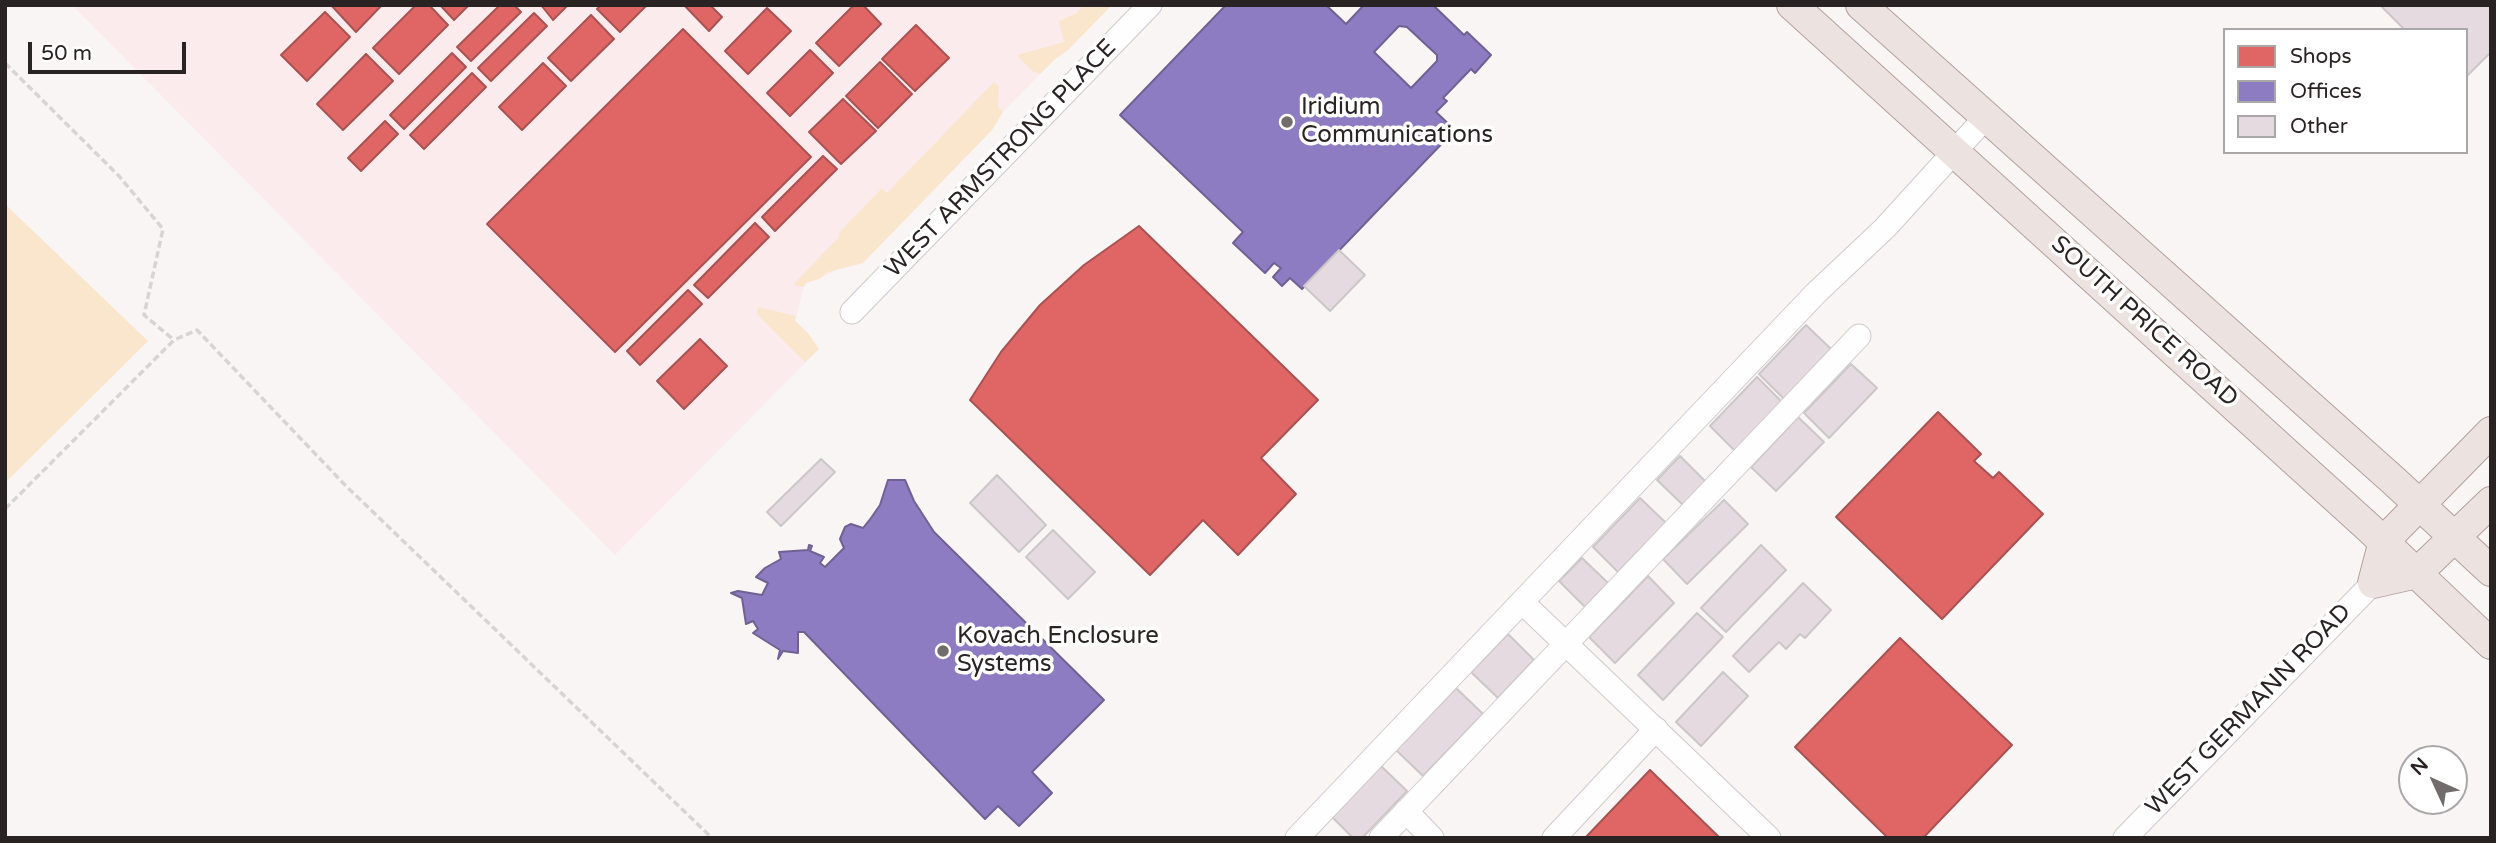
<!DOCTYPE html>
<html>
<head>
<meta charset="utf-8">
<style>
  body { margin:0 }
  #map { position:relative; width:2496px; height:843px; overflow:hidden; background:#faf5f5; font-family:"Varela Round",sans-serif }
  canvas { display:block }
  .frame { position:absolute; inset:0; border:7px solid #292323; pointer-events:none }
  .legend { position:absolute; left:2223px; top:28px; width:245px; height:126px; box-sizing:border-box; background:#fff; border:2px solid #a9a7a7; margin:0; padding:9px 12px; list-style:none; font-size:21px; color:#292323 }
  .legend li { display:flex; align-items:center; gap:14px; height:35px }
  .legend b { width:35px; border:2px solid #a9a7a7 }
  .north { position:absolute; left:2398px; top:745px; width:70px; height:70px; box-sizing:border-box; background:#fff; border:2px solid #a9a7a7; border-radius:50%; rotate:315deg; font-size:19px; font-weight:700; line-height:28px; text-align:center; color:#292323 }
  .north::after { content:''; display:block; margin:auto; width:24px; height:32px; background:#726c6c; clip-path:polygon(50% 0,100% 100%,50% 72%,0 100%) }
  .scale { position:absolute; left:28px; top:42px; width:158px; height:32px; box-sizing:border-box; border:4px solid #292323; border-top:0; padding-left:9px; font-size:21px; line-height:24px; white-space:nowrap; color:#292323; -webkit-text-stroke:5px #fff; paint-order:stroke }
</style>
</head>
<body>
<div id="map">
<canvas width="2496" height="843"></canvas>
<div class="frame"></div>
<ul class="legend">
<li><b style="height:19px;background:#e06666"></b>Shops</li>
<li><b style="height:19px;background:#8e7cc3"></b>Offices</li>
<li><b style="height:19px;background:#e6dae1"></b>Other</li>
</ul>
<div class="north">N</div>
<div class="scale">50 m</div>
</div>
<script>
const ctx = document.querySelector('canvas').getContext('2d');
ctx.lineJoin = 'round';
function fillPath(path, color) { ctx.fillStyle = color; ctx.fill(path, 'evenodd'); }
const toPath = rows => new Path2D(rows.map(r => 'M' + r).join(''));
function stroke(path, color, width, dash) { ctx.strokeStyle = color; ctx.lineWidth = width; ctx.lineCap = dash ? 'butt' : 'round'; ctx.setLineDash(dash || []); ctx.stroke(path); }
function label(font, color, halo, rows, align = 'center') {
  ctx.font = font + ' "Varela Round",sans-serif'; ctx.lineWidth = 7; ctx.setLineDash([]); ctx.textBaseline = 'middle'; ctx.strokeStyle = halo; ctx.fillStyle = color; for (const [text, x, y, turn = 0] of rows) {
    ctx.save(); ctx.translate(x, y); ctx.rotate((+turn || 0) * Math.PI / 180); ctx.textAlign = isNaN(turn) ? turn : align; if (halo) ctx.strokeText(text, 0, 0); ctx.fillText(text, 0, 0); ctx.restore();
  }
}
const built = toPath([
  [72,5,1112,5,1068,50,1054,60,1040,74,1003,112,992,130,863,263,838,269,819,279,805,283,795,321,807,332,819,349,615,555]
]);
const green = toPath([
  [1084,5,1112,5,1068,50,1054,60,1040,74,1032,71,1017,55,1064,42,1059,21,1075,14],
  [994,82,999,86,998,107,1003,112,992,130,863,263,828,272,819,279,806,283,804,287,793,285,839,237,839,233,882,188,887,193],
  [5,204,148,341,5,483],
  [758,307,796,316,795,321,807,332,819,349,805,362,757,314]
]);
const shops = toPath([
  [331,5,382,5,356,32,331,5],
  [416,5,429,5,448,25,399,74,373,48,416,5],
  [440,5,469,5,454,20,440,5],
  [500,5,514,5,521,12,471,61,457,47,500,5],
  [541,5,568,5,553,20,541,5],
  [601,5,647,5,620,32,597,9,601,5],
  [684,5,710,5,722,17,709,31,684,5],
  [854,5,863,5,881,24,839,66,816,43,854,5],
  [767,8,791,31,748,74,725,51,767,8],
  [325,12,350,37,307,81,281,55,325,12],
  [534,13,547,26,491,81,478,68,534,13],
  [591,15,614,39,571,81,548,58,591,15],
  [916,25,949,58,915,91,882,59,916,25],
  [683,29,811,157,615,352,487,224,683,29],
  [810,50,833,73,790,116,767,93,810,50],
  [452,53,466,67,404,129,390,115,452,53],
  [366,54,393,81,343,130,317,104,366,54],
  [880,62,912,94,878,128,846,96,880,62],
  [543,63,566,86,522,130,499,107,543,63],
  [472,73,486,87,424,149,410,135,472,73],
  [843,99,876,131,841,164,809,132,843,99],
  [385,121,398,134,361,171,348,158,385,121],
  [823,156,837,169,775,231,762,217,823,156],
  [755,223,769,237,708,298,694,285,755,223],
  [1139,226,1318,400,1261,458,1296,494,1238,555,1203,520,1150,575,970,400,1001,352,1040,305,1084,265,1139,226],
  [688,290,702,304,640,365,627,351,688,290],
  [700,339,727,366,684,409,657,381,700,339],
  [1938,412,1981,454,1974,461,1993,478,1999,472,2043,514,1942,619,1836,517,1938,412],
  [1900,638,2012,745,1923,838,1888,838,1795,747,1900,638],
  [1650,770,1720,838,1585,838,1650,770]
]);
const offices = toPath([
  [1226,5,1326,5,1346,24,1364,5,1433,5,1464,35,1467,32,1491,55,1475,73,1471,69,1443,98,1447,101,1436,112,1455,130,1302,289,1290,278,1282,286,1273,277,1281,268,1274,263,1265,273,1233,243,1243,232,1120,115,1226,5],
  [1399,26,1407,27,1437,55,1437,61,1411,88,1374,52,1399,26],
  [888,480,905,480,914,501,934,532,1104,700,1032,772,1052,793,1019,826,998,806,985,819,804,632,798,632,798,653,783,651,778,659,780,650,753,633,758,629,753,621,746,624,742,598,731,593,738,591,762,595,768,583,756,577,765,568,781,559,779,552,808,550,809,545,812,546,810,551,824,557,820,563,825,567,844,548,840,539,845,527,851,524,863,528,871,518,880,505,888,480]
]);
const building = toPath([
  [2380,5,2491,5,2491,52,2466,77,2466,30,2405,30,2380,5],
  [1339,250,1365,275,1330,311,1304,286,1339,250],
  [1806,325,1831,349,1784,399,1759,374,1806,325],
  [1851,364,1877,388,1829,438,1804,413,1851,364],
  [1757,377,1782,402,1735,451,1710,426,1757,377],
  [1798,417,1824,442,1776,491,1751,467,1798,417],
  [1680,456,1706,482,1683,505,1657,480,1680,456],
  [821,459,835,472,781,526,767,512,821,459],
  [997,475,1046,525,1019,552,970,503,997,475],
  [1640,498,1666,523,1618,572,1593,547,1640,498],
  [1724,500,1748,524,1687,584,1663,559,1724,500],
  [1053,530,1095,572,1068,599,1026,557,1053,530],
  [1761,545,1786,570,1726,632,1701,608,1761,545],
  [1582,558,1608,583,1585,607,1559,581,1582,558],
  [1648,576,1674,603,1615,663,1589,637,1648,576],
  [1803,583,1831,610,1805,638,1800,634,1786,649,1779,642,1749,672,1733,656,1803,583],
  [1697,613,1723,637,1663,700,1638,675,1697,613],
  [1508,634,1534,660,1498,698,1471,672,1508,634],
  [1723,672,1748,696,1701,746,1676,722,1723,672],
  [1456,688,1483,714,1423,776,1396,750,1456,688],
  [1381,766,1407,791,1362,838,1353,838,1332,817,1381,766]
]);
const path = toPath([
  [5,63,119,176,163,229,144,315,174,340],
  [5,509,174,340,197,330,345,485,712,838]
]);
const minor = toPath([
  [852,312,1150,5],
  [1522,602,1769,838],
  [1406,811,1432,838],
  [1297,838,1816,293,1885,228,1986,117],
  [1381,838,1859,336],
  [1554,838,1656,729],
  [2125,838,2373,583]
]);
const major = toPath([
  [1792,5,2369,528,2491,644],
  [1861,5,2394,481,2491,571],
  [2491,432,2384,541,2373,583,2417,573,2491,502]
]);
const markers = [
  [1287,122,7,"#726c6c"],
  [943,651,7,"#726c6c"]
];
const poiNames = [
  ["Iridium",1301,108],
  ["Communications",1301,136],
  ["Kovach Enclosure",957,637],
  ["Systems",957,665]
];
const streetNames = [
  ["WEST ARMSTRONG PLACE",1001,159,-46],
  ["SOUTH PRICE ROAD",2144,322,42],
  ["WEST GERMANN ROAD",2249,710,-46]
];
fillPath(built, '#fcebed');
fillPath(green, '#fae6cd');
fillPath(shops, '#e06666');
stroke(shops, '#a95252', 2);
fillPath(offices, '#8e7cc3');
stroke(offices, '#706193', 2);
fillPath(building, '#e6dae1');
stroke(building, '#cbc7c8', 2);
stroke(minor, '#cfc9ca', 25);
stroke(major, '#b3a19b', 32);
stroke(path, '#d6d4d4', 3.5, [7, 3.5]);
stroke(minor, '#fefefe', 23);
stroke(major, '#ece2df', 30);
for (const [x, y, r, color] of markers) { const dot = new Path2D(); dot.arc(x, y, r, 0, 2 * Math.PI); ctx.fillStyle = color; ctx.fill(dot); stroke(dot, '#fff', 2.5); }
label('24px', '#292323', '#fff', poiNames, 'left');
label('24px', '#292323', '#fff', streetNames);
</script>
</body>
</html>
